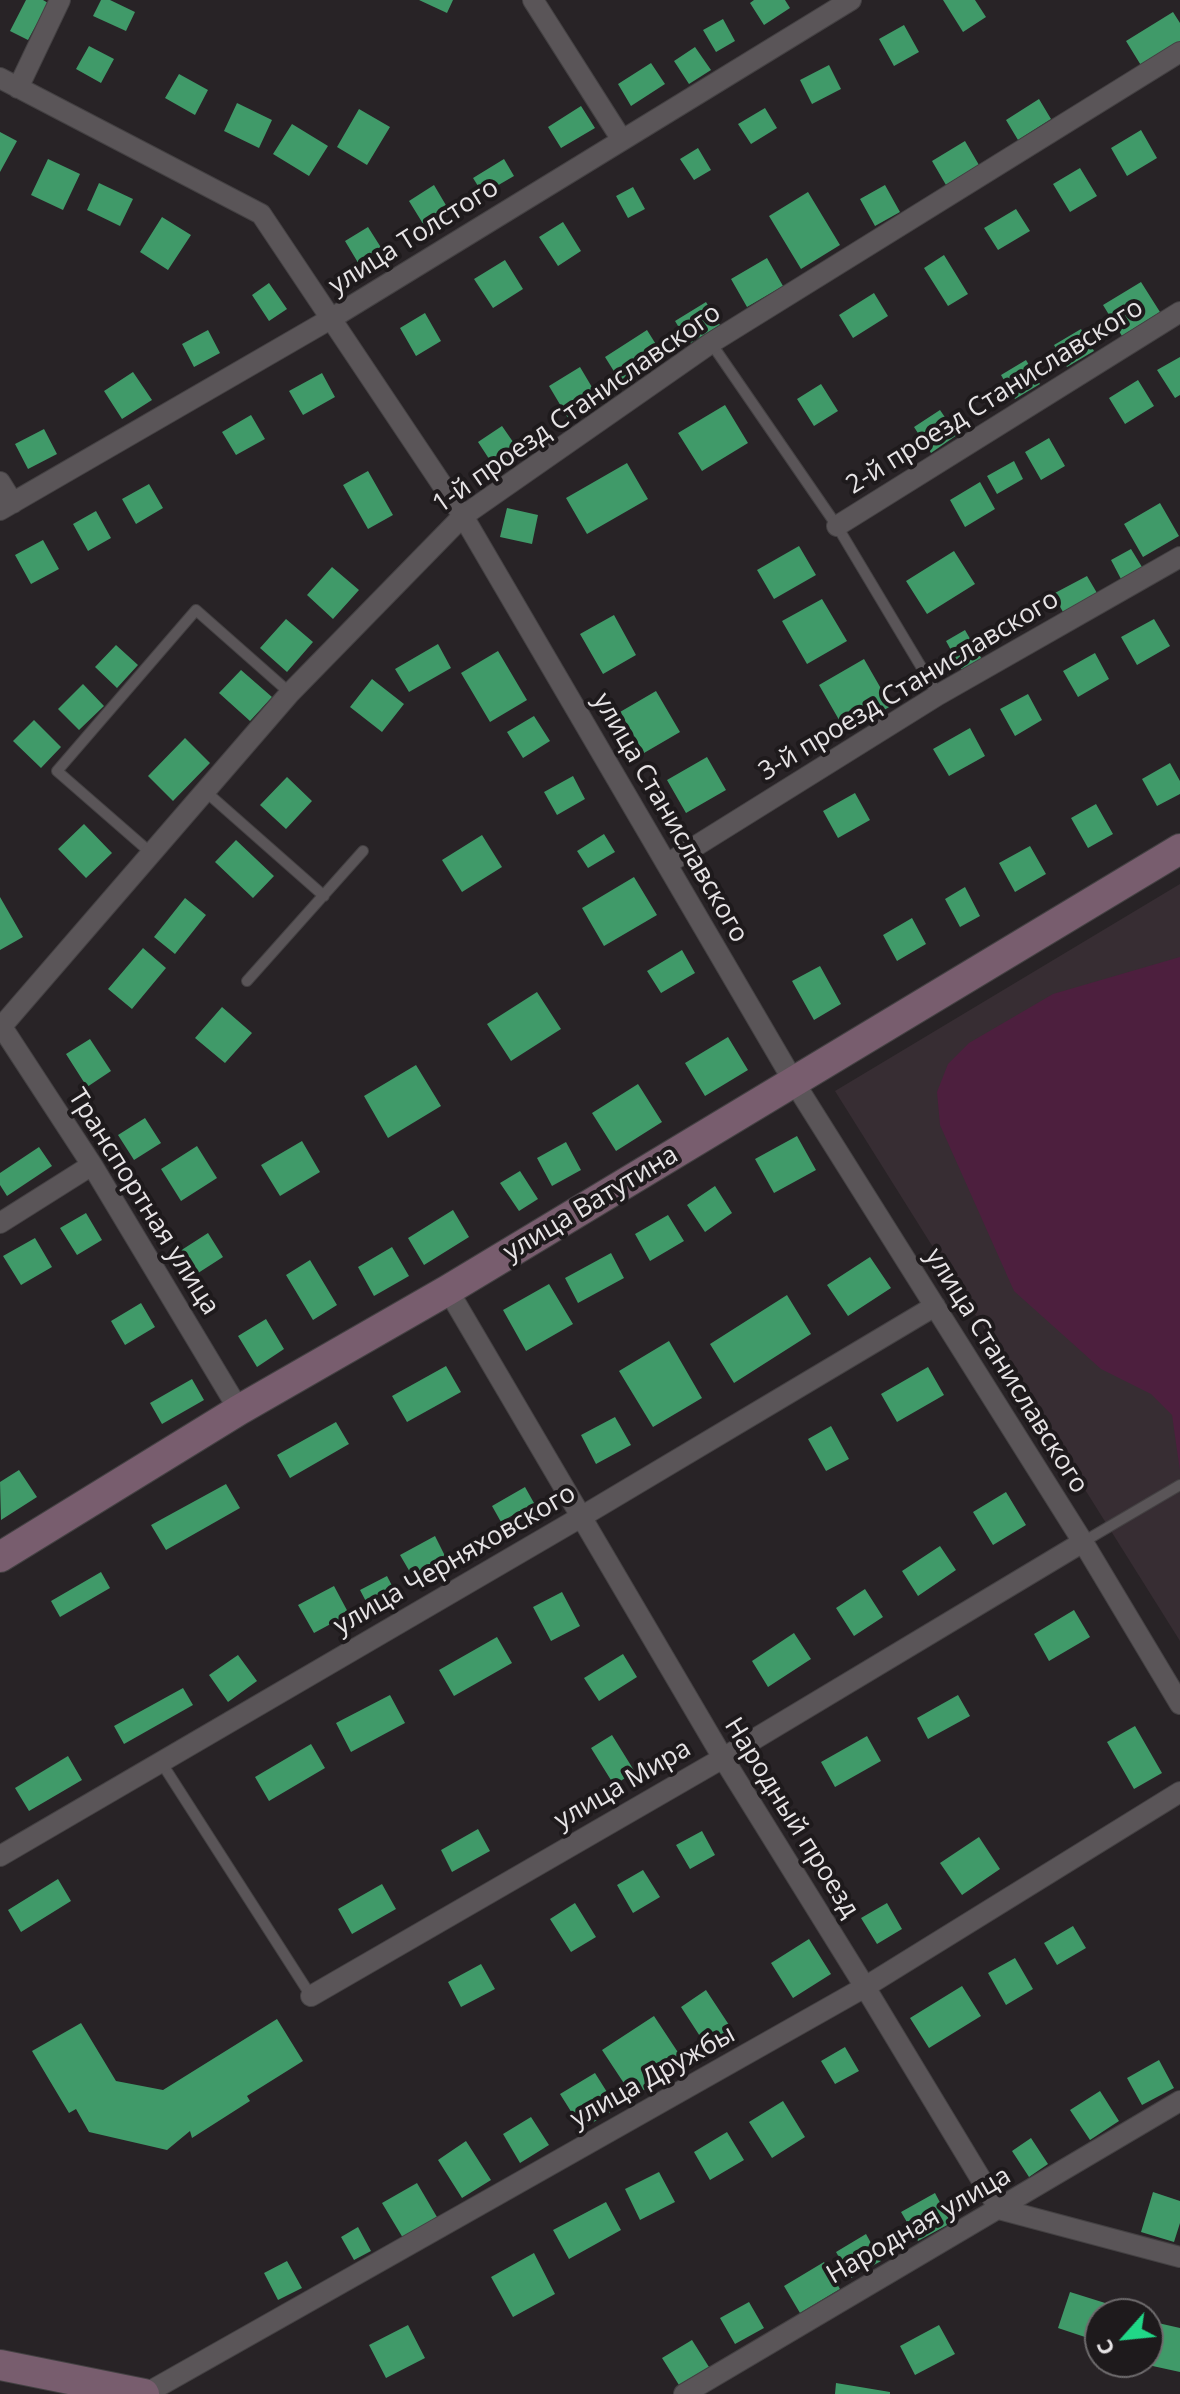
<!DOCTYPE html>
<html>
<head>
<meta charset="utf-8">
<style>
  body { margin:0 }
  #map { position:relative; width:1180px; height:2394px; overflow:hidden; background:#282326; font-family:"Open Sans",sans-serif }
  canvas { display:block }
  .north { position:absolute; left:1084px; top:2298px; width:80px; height:80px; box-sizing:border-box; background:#1e1a1c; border:2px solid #6e6b6d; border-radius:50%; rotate:243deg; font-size:22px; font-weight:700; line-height:32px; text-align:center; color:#e7e4e6 }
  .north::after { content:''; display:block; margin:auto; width:28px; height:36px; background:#20d887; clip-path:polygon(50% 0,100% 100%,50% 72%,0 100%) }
</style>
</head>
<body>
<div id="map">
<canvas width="1180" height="2394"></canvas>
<div class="north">С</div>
</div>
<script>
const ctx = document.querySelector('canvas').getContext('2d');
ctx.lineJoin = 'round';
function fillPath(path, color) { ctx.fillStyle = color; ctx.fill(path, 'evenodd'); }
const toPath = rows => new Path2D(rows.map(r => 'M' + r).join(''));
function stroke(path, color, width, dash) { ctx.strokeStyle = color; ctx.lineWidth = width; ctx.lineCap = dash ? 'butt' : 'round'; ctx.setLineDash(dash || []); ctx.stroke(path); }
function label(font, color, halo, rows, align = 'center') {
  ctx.font = font + ' "Open Sans",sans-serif'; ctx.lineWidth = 8; ctx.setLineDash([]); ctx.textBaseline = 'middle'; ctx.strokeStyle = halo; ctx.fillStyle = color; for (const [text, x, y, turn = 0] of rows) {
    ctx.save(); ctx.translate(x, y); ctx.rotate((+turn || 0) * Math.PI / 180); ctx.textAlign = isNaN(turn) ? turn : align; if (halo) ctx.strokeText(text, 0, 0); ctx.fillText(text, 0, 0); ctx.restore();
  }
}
const built = toPath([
  [1180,884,1180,1641,835,1091]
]);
const green = toPath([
  [1180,957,1180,1471,1172,1415,1151,1394,1101,1369,1014,1291,940,1125,937,1092,948,1064,969,1043,1053,994]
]);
const building = toPath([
  [26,0,43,0,48,3,28,40,10,31],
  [101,0,110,0,135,12,126,31,93,16],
  [419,0,453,0,447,13],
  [754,0,785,0,790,8,764,25,750,3],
  [943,0,975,0,986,17,963,32],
  [1173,12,1180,23,1180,44,1142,67,1126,41],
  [723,19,735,41,716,52,703,30],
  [904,25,919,52,894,66,879,39],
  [89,46,114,59,101,83,76,69],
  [695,47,711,70,689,84,674,61],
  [651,63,665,84,631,106,618,84],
  [829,65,841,89,812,104,800,80],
  [179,74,208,90,195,115,165,98],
  [1039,99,1051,119,1018,140,1006,120],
  [237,103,272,120,259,148,224,131],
  [581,106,595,128,561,148,548,127],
  [765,108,777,128,751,144,738,124],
  [359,109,390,127,367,165,337,147],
  [292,124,328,146,309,176,273,154],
  [1141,130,1157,158,1127,176,1111,148],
  [0,132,17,141,0,172],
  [965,141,979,165,946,185,932,161],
  [698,148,711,170,694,180,680,159],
  [48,159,80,174,63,210,31,195],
  [504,159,514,176,483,194,473,178],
  [1080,168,1097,196,1070,212,1053,184],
  [99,183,133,199,120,226,87,210],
  [434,185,450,212,425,227,409,201],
  [885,185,900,212,875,226,860,199],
  [633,187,645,209,628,218,616,196],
  [808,192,840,245,801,269,769,216],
  [1016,209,1030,231,998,250,984,228],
  [162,217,191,235,168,270,140,252],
  [563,222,581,251,558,266,539,237],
  [368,227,387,257,363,271,345,241],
  [944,255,968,294,948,306,924,268],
  [767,258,783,286,747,307,731,279],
  [505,260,523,289,493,308,474,279],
  [1141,282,1160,312,1122,336,1103,305],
  [269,283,287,309,269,321,252,295],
  [874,293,888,316,853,338,839,315],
  [706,302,720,325,689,344,675,321],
  [425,313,441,341,416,356,400,328],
  [1081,329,1094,351,1067,367,1054,345],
  [208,330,220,353,194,367,182,344],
  [647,330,662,354,620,381,605,357],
  [1180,357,1180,395,1175,398,1157,370],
  [1026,360,1040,384,1015,399,1001,375],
  [580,367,599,399,568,418,549,386],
  [133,372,152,400,122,419,104,391],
  [322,373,335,397,303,415,289,391],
  [1138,380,1154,406,1125,424,1109,398],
  [821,384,838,411,814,426,797,399],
  [725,405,748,443,702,471,678,433],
  [940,410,957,435,931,453,914,427],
  [251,415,265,439,236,455,222,432],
  [502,426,520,452,495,468,478,442],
  [44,429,57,454,28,469,15,444],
  [1049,438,1065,466,1041,480,1025,452],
  [1014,461,1023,479,997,494,987,476],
  [627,463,648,499,587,534,566,498],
  [368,471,393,515,368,529,343,485],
  [980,482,995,509,965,527,950,500],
  [149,484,163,508,136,524,122,499],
  [1160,503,1179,536,1143,557,1124,524],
  [507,508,538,515,532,544,500,537],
  [96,511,111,538,88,551,73,524],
  [43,540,59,569,31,584,15,555],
  [799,546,816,575,774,599,757,570],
  [1131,549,1142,567,1121,579,1111,560],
  [954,551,975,584,927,614,906,581],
  [332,567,359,590,333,619,307,595],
  [1087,576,1097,593,1063,612,1053,594],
  [822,599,847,641,807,664,782,621],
  [614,615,636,655,603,674,580,634],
  [286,619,313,642,287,672,260,648],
  [1154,619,1170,646,1137,665,1121,637],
  [965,630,984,663,964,674,946,641],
  [438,644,451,668,409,692,395,669],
  [116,645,138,665,117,688,95,667],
  [498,651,527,700,490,722,461,673],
  [1095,653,1109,679,1078,697,1063,671],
  [864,659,891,706,846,732,819,685],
  [241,670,272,697,250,721,219,693],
  [372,679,404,704,382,732,350,707],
  [83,684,104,706,79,730,58,709],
  [656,691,680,732,644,753,620,712],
  [1028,694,1042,720,1015,736,1000,709],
  [534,716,550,741,523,758,507,732],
  [34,720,61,747,41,768,13,741],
  [970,728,985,756,949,776,933,749],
  [185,738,210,763,173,801,148,776],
  [707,757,726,790,686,813,667,780],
  [1170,763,1180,781,1180,794,1157,806,1142,779],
  [573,776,585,799,557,815,544,792],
  [287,777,312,801,286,829,260,805],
  [855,793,870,820,838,838,823,811],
  [1096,804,1113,834,1088,848,1071,818],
  [84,824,112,853,86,878,58,849],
  [604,834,615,852,588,868,577,851],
  [482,835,502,867,462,892,442,860],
  [236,840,274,876,253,898,215,862],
  [1030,846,1046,874,1015,892,999,863],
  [634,877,657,915,604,946,582,908],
  [965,887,980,916,960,927,945,899],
  [0,897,23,937,0,950],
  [185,898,206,915,175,954,154,937],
  [912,918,926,944,897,961,883,935],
  [143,948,166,968,132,1009,108,989],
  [682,950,695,973,661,993,647,971],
  [820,966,841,1004,814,1020,792,981],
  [537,992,561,1029,511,1061,487,1024],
  [222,1007,252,1033,225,1063,195,1038],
  [728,1037,748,1070,705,1096,685,1063],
  [90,1039,111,1071,87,1087,66,1054],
  [416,1065,441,1106,388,1138,364,1096],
  [638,1084,662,1122,616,1151,592,1113],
  [145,1118,161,1143,134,1160,118,1135],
  [797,1136,816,1170,774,1193,755,1159],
  [302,1141,320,1172,280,1196,261,1165],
  [566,1142,581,1170,552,1186,537,1158],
  [197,1146,217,1178,181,1201,161,1169],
  [39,1147,52,1166,7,1196,0,1185,0,1173],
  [520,1171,538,1199,519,1211,500,1183],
  [715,1186,732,1213,705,1232,687,1205],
  [453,1210,469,1237,424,1265,408,1238],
  [86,1213,102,1240,77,1255,60,1228],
  [668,1215,684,1241,650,1261,635,1234],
  [208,1233,223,1257,195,1275,180,1251],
  [35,1238,52,1267,21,1285,3,1256],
  [392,1247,409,1276,374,1296,358,1267],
  [611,1253,624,1278,578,1303,565,1278],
  [870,1257,891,1288,848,1316,827,1285],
  [310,1260,337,1305,313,1320,286,1275],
  [549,1284,573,1324,526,1351,503,1310],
  [787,1295,811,1334,734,1383,710,1344],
  [141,1303,155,1327,125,1345,111,1321],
  [266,1319,284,1349,257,1367,238,1336],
  [669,1341,702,1398,653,1427,619,1371],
  [446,1366,461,1392,407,1422,392,1396],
  [928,1367,944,1395,897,1422,881,1394],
  [192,1379,204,1400,162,1424,150,1403],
  [615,1417,631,1445,596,1464,581,1435],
  [336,1422,349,1444,290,1478,277,1455],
  [831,1426,849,1459,826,1471,808,1439],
  [19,1470,37,1497,1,1520,0,1482],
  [226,1484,240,1508,166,1550,151,1525],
  [525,1487,534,1503,501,1522,492,1506],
  [1006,1492,1026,1525,993,1545,973,1512],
  [435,1536,448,1562,414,1579,400,1555],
  [940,1546,956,1570,918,1596,902,1571],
  [101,1572,110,1588,60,1617,51,1601],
  [387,1576,400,1601,373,1615,360,1590],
  [334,1586,349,1614,314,1633,298,1605],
  [865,1589,883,1617,854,1636,836,1608],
  [562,1592,580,1626,551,1641,533,1607],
  [1074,1610,1090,1637,1049,1661,1034,1634],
  [794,1633,811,1659,768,1687,752,1661],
  [497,1637,512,1663,454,1696,439,1670],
  [623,1654,637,1677,599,1701,584,1678],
  [238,1655,257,1681,228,1702,209,1675],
  [183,1688,193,1705,124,1744,114,1726],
  [390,1695,405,1723,351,1752,336,1723],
  [958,1695,970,1716,928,1739,917,1718],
  [1135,1726,1162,1773,1134,1789,1107,1742],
  [612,1735,635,1772,614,1785,591,1748],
  [867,1736,881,1761,835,1787,821,1762],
  [311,1744,325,1768,269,1801,255,1777],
  [68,1756,82,1780,29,1811,15,1788],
  [478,1829,490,1851,452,1872,441,1850],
  [702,1831,715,1855,690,1869,676,1845],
  [979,1837,1000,1869,962,1895,940,1863],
  [643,1870,660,1897,633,1913,617,1885],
  [58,1879,71,1901,21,1932,8,1910],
  [382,1884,396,1909,352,1934,338,1909],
  [575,1903,596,1937,571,1952,550,1919],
  [887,1903,902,1929,877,1944,861,1918],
  [1073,1926,1086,1948,1057,1965,1044,1943],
  [809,1939,831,1974,793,1998,771,1963],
  [1015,1958,1033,1989,1006,2005,988,1973],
  [481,1964,495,1989,461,2007,448,1982],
  [962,1986,981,2016,929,2048,910,2018],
  [706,1990,733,2031,707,2047,681,2007],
  [654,2016,685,2063,633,2097,602,2050],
  [277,2019,303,2061,247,2096,250,2101,192,2138,190,2131,167,2150,89,2132,76,2109,69,2113,32,2051,81,2023,116,2081,163,2090],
  [845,2047,859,2071,835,2084,821,2061],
  [1159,2060,1174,2088,1142,2105,1127,2078],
  [595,2073,617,2108,582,2129,560,2094],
  [1100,2091,1119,2121,1090,2140,1070,2110],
  [783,2101,805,2137,772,2158,749,2122],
  [531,2117,549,2145,520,2163,503,2134],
  [727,2132,744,2160,710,2180,694,2152],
  [1031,2138,1048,2164,1029,2177,1012,2151],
  [466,2141,491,2180,462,2198,438,2160],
  [659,2172,675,2202,640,2220,625,2189],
  [417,2183,437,2217,403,2238,382,2203],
  [1153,2192,1180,2201,1180,2223,1174,2242,1141,2232],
  [935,2193,951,2223,918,2241,901,2212],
  [606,2202,621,2230,569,2259,553,2230],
  [358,2227,371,2251,354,2260,341,2237],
  [866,2234,881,2261,851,2278,836,2252],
  [534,2253,555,2294,513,2317,491,2277],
  [287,2261,302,2288,278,2300,264,2273],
  [824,2262,840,2289,800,2313,784,2286],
  [1070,2292,1118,2307,1116,2314,1100,2314,1100,2342,1058,2328],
  [749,2302,764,2328,735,2344,720,2318],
  [1158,2323,1180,2328,1180,2372,1148,2365],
  [408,2325,425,2358,386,2378,369,2345],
  [939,2325,955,2354,915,2375,900,2346],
  [692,2340,709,2367,679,2385,662,2358],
  [836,2383,890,2392,890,2394,835,2394]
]);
const lane = toPath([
  [711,343,837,526,938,695],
  [205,791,324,896],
  [151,853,57,771,196,610,290,693],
  [247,981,363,851],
  [1083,1542,1180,1485],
  [161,1762,311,1996]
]);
const street = toPath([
  [533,0,622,140],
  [0,78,261,214,463,516,794,1082,1083,1542,1180,1704],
  [18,88,60,0],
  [0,482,13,503],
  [0,510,332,318,851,0],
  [837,526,1180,312],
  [667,864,938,695,1180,557],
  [0,1024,92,1165,239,1410],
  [2,1026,290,693,463,516,711,343,1180,52],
  [0,1223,92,1165],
  [448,1290,723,1758,865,1987,999,2209,1180,2257],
  [0,1856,581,1517,935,1306],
  [311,1996,723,1758,1083,1542],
  [145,2394,865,1987,1180,1792],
  [684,2394,1180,2101]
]);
const secondary = toPath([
  [0,1557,239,1410,448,1290,1180,849],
  [0,2365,144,2394]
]);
const streetNames = [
  ["улица Толстого",414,237,-32],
  ["2-й проезд Станиславского",995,397,-32],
  ["1-й проезд Станиславского",577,409,-35],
  ["3-й проезд Станиславского",909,686,-31],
  ["улица Станиславского",670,818,60],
  ["Транспортная улица",143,1202,58],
  ["улица Ватутина",591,1204,-31],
  ["улица Станиславского",1006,1371,58],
  ["улица Черняховского",455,1560,-30],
  ["улица Мира",623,1785,-30],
  ["Народный проезд",791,1818,58],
  ["улица Дружбы",653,2077,-29],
  ["Народная улица",919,2226,-30]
];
fillPath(built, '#372d33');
fillPath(green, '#4d1f3e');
fillPath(building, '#409a69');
stroke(lane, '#444143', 12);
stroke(street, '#444143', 22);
stroke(secondary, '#444143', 32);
stroke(lane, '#5a5558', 10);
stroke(street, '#5a5558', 20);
stroke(secondary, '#785d6e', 30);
label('26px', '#e7e4e6', '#1e1a1c', streetNames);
</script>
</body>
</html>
